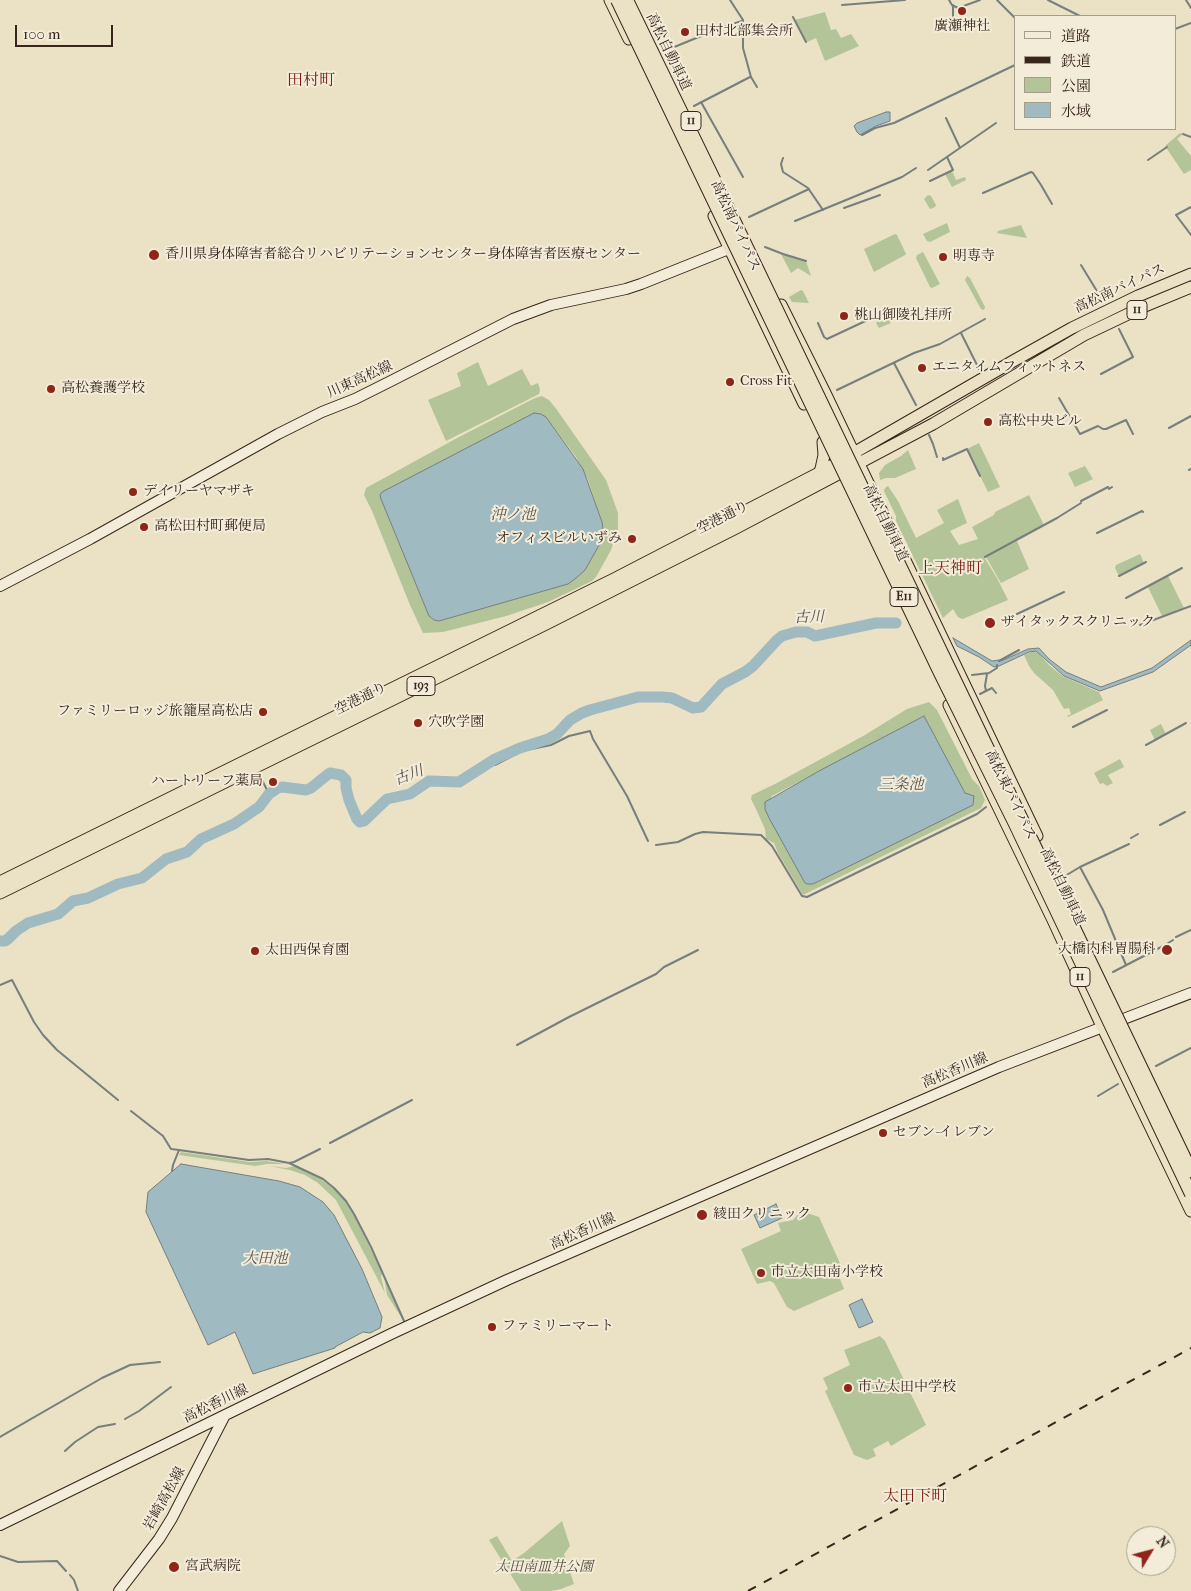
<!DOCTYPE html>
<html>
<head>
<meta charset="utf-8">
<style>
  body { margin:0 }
  #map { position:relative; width:1191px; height:1591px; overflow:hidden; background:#ebe1c4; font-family:"IM FELL French Canon","Noto Serif JP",serif }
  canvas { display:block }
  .legend { position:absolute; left:1014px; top:15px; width:162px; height:115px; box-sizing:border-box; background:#f2ecd9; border:1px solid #a89c8d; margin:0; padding:6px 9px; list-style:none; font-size:15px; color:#38251c }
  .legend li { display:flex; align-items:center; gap:10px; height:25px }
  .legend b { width:25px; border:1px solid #a89c8d }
  .north { position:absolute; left:1126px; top:1526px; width:50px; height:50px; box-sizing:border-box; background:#f2ecd9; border:1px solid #a89c8d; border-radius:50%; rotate:53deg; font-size:14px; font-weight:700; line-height:20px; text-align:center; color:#38251c }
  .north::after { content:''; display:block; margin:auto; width:18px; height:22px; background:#8f2418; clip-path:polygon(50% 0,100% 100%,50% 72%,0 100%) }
  .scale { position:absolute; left:15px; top:25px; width:98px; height:22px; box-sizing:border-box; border:2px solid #38251c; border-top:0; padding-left:6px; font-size:15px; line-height:18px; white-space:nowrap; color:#38251c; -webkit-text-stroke:4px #f2ecd9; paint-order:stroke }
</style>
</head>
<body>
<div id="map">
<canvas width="1191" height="1591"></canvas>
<ul class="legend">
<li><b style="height:6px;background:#f2ecd9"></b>道路</li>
<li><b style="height:6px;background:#38251c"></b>鉄道</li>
<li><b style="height:14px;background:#b2c498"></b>公園</li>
<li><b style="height:14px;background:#9fbac0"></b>水域</li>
</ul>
<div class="north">N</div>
<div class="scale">100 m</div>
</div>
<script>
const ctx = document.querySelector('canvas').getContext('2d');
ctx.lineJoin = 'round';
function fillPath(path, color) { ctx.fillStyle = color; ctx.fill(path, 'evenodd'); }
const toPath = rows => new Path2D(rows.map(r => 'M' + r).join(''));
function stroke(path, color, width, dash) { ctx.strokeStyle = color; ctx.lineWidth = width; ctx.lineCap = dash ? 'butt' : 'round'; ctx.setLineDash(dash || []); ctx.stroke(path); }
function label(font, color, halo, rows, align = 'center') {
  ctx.font = font + ' "IM FELL French Canon","Noto Serif JP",serif'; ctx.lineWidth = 4; ctx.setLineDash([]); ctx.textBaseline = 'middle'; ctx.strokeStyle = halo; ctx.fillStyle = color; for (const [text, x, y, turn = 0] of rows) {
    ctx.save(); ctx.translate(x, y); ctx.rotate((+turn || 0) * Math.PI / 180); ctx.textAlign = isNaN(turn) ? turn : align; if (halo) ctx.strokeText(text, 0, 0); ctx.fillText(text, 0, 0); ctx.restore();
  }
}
const green = toPath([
  [825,12,831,30,836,29,841,38,851,34,859,46,825,61,816,38,807,42,795,20],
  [1180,133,1183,134,1177,139,1191,156,1191,170,1184,174,1165,146],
  [952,171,956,180,965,177,966,180,952,187,945,174],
  [928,195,931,196,936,205,935,207,930,209,924,199],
  [947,223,950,232,930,242,927,241,923,234],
  [1021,225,1027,238,997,233,998,231],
  [895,234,897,235,906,254,905,255,874,272,864,249],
  [923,252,940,284,932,288,930,287,916,258,917,255],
  [781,254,806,261,811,276,798,268,791,273],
  [967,276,970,278,985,307,984,310,981,309,965,280],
  [801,290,803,291,809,303,792,302,789,297],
  [887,316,891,323,879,328,876,323,878,321],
  [478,362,488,386,522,369,531,386,538,383,540,390,539,394,446,441,428,400,461,386,457,373],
  [542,396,549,400,557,410,606,480,618,513,618,529,611,550,596,577,592,581,548,602,506,616,443,632,423,633,410,605,372,511,364,495,366,488,459,437,535,398],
  [534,413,541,414,546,417,576,457,588,480,602,522,603,529,602,540,585,570,575,579,568,584,439,621,434,620,429,616,381,499,382,492],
  [979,443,1000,487,988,492,967,449],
  [908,450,916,469,895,478,886,478,880,480,879,473,885,465,901,456],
  [1085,466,1093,479,1075,487,1068,473],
  [888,486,898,501,916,538,944,523,937,510,958,499,967,523,950,531,959,545,978,539,972,527,994,515,995,512,1029,495,1044,525,984,557,997,578,1008,600,965,618,962,619,958,617,953,609,943,618,896,521,896,516,884,491,885,488],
  [1017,541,1029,569,1001,583,986,557],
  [1140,554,1144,563,1119,576,1115,568,1116,565],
  [1168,576,1184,608,1162,616,1148,587],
  [1034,651,1038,653,1050,666,1064,677,1099,692,1103,700,1068,717,1067,716,1071,714,1069,708,1064,709,1053,690,1034,673,1029,666,1024,655],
  [929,702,937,710,972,779,979,786,985,800,981,808,803,895,778,853,774,843,766,839,765,829,755,807,751,799,752,795,775,784,865,735,907,709],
  [924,716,965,793,807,884,805,883,765,809,772,796],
  [1161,724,1166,734,1155,740,1150,730],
  [1120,759,1124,767,1108,775,1113,783,1107,786,1103,783,1100,784,1094,773],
  [181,1152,250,1162,267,1161,285,1164,267,1164,255,1166,179,1155],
  [269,1166,286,1168,295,1166,322,1180,334,1189,345,1201,354,1215,382,1273,381,1277,385,1293,336,1200,318,1183,305,1175,290,1170],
  [801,1211,819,1217,844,1272,838,1274,844,1289,794,1311,787,1307,774,1283,770,1281,757,1284,741,1249,781,1231,778,1223,793,1220],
  [384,1276,403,1320,387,1295],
  [880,1336,885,1341,926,1425,891,1446,888,1441,873,1449,876,1456,867,1460,854,1455,825,1391,828,1389,823,1378,850,1365,844,1350],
  [562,1521,570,1546,564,1554,574,1584,561,1589,551,1591,521,1591,489,1540,497,1536,512,1561,524,1553]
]);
const water = toPath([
  [886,112,890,112,890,121,876,126,860,135,857,132,854,126,857,123,886,112],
  [534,413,541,414,546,417,583,469,602,522,603,529,602,540,585,570,575,579,568,584,439,621,434,620,429,616,381,499,380,495,382,492,534,413],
  [953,638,992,661,999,660,1001,661,1028,649,1039,648,1049,659,1066,672,1101,687,1152,668,1191,640,1191,645,1153,672,1100,691,1064,676,1036,651,1029,652,999,666,994,667,979,657,957,646,953,638],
  [924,716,965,793,974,796,973,805,813,884,807,884,805,883,769,818,765,809,765,802,819,771,924,716],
  [181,1164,279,1181,300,1187,323,1202,334,1215,362,1269,382,1317,380,1328,370,1333,363,1332,335,1347,335,1348,253,1374,235,1332,208,1345,146,1212,148,1192,181,1164],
  [776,1204,782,1218,760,1228,754,1215,776,1204],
  [862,1299,873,1322,859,1328,849,1305,862,1299]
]);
const stream = toPath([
  [730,0,743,20,743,48,751,77,757,87],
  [949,0,952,5,958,8,980,0],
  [997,0,1015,18],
  [1048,0,1080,16],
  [1186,0,1191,8],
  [842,5,905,0],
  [953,5,953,22],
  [793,17,806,42],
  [1175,29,1191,23],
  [667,50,723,27,742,21],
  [701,102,743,177],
  [694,106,750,77],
  [946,118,960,148],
  [1183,134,1191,137],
  [862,135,875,128,894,123,1015,65],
  [783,158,781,164,783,172,808,188,823,210],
  [1148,160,1167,147],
  [928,170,996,123],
  [930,181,953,170,947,157],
  [983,193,1031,172,1033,173,1041,185,1052,204],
  [1191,207,1176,215,1191,235],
  [844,208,880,195],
  [749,217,809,189],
  [795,221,902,177,916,168],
  [765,247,783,254,806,261],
  [1081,265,1103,301],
  [818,323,824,337,827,339,874,317],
  [961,333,979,369],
  [894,363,916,405],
  [1101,374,1133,357,1119,329],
  [837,390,914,353,940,344,985,319],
  [1059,398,1080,434,1098,426,1103,429,1106,429,1126,420,1133,434],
  [1169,428,1191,416],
  [929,435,933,444,937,457],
  [943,458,943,460,967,449,980,476],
  [1189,470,1191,469],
  [1081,501,1108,487,1109,489,1112,487],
  [1097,533,1142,511,1143,512],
  [985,557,1057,518,1081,503],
  [1119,576,1146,562],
  [1126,598,1182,568],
  [1017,614,1064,592],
  [1140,625,1191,606],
  [999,661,1019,650],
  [972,675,989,673,997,668,997,665],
  [986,691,985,686,987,674],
  [980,694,992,688,996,693],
  [1073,727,1107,710],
  [1146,745,1186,723],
  [489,763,495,765,522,751,551,745,569,736,590,731,593,739,627,796,648,841],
  [260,776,269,794],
  [1160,825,1185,812],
  [1131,838,1138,834],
  [656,845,678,842,695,834,703,832,761,835,772,846,802,896,807,897,977,814,986,807],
  [1080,867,1103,910,1126,965],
  [1065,876,1080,867,1129,844],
  [1176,937,1191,930],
  [1113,972,1165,945,1173,940],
  [0,985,12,980,34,1022,43,1035,57,1050,118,1100],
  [517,1045,569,1017,656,974,664,967,698,950],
  [1156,1066,1191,1048],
  [1098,1096,1118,1084],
  [131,1111,163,1136,171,1149,179,1150],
  [330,1143,412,1100],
  [289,1163,323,1179,334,1188,346,1201,354,1214,371,1247,404,1321],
  [172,1171,173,1165,179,1150,249,1160,268,1159,289,1163,294,1162,320,1149],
  [125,1419,139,1411,171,1387],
  [0,1437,102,1378,130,1365,160,1362],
  [65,1451,75,1442,98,1427,115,1424],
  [0,1556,18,1562,57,1561,66,1571],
  [70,1575,74,1580,78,1591]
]);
const river = toPath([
  [0,941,5,941,9,938,16,931,28,923,58,914,73,901,88,898,118,884,142,878,166,859,187,852,201,839,234,824,259,807,269,794,278,788,282,787,306,790,311,788,327,775,330,773,341,775,346,780,346,788,349,800,357,819,360,822,364,821,387,799,410,794,429,781,459,782,495,759,520,748,548,739,557,734,570,720,582,713,590,710,638,697,662,697,672,698,693,708,701,707,722,684,745,672,753,666,777,640,782,636,796,632,807,632,815,636,876,623,896,623]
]);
const secondary = toPath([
  [0,586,90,539,278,434,322,412,355,399,389,382,513,319,551,305,626,289,641,284,736,246],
  [0,1525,391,1334,507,1280,999,1067,1191,993],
  [119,1591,159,1539,172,1518,225,1415]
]);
const trunk = toPath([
  [610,0,629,39],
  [714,216,804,404],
  [781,305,825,393,1037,836],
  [819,473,821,469,824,455,823,442],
  [949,705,1053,920,1100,1022,1191,1211],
  [1049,862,1070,906],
  [0,882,614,579,819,473,1015,360,1072,328,1138,296,1191,274],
  [0,893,546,624,736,528,933,424,1084,335,1145,306,1191,287]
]);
const rail = toPath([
  [748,1591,1191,1348]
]);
const motorwayBridge = toPath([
  [617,0,940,673,1014,822,1191,1194],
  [627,0,730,212,1191,1171]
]);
const markers = [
  [962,11,5,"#8f2418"],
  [685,32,5,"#8f2418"],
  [154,255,6,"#8f2418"],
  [943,257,5,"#8f2418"],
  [844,316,5,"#8f2418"],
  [922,368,5,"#8f2418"],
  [730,382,5,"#8f2418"],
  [51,389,5,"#8f2418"],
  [988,422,5,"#8f2418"],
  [133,492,5,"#8f2418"],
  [144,527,5,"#8f2418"],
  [632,539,5,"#8f2418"],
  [990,623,6,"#8f2418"],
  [263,712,5,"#8f2418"],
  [418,723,5,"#8f2418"],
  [273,782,5,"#8f2418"],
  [1167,950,6,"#8f2418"],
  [255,951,5,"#8f2418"],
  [883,1133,5,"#8f2418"],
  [702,1215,6,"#8f2418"],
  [761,1273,5,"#8f2418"],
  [492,1327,5,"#8f2418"],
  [848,1388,5,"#8f2418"],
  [174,1567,6,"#8f2418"]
];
const shields = [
  [691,121,20],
  [1137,310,20],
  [904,597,28],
  [421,686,28],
  [1080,977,20]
];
const shieldNames = [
  ["11",691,121],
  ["11",1137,310],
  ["E11",904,597],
  ["193",421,686],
  ["11",1080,977]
];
const poiNames = [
  ["廣瀬神社",962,27,"center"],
  ["田村北部集会所",695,32],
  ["香川県身体障害者総合リハビリテーションセンター身体障害者医療センター",165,255],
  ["明専寺",953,257],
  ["桃山御陵礼拝所",854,316],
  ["エニタイムフィットネス",932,368],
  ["Cross Fit",740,382],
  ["高松養護学校",61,389],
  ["高松中央ビル",998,422],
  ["デイリーヤマザキ",143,492],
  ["高松田村町郵便局",154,527],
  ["オフィスビルいずみ",622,539,"right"],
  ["ザイタックスクリニック",1001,623],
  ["ファミリーロッジ旅籠屋高松店",253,712,"right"],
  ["穴吹学園",428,723],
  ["ハートリーフ薬局",263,782,"right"],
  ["大橋内科胃腸科",1156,950,"right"],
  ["太田西保育園",265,951],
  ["セブン-イレブン",893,1133],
  ["綾田クリニック",713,1215],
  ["市立太田南小学校",771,1273],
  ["ファミリーマート",502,1327],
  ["市立太田中学校",858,1388],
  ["宮武病院",185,1567]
];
const streetNames = [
  ["高松自動車道",668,52,64],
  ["高松南バイパス",735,226,65],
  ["高松南バイパス",1120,289,-25],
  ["川東高松線",360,380,-24],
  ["空港通り",723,518,-27],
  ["高松自動車道",885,523,64],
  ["空港通り",361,699,-26],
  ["高松東バイパス",1010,795,64],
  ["高松自動車道",1062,887,64],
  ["高松香川線",955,1071,-23],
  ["高松香川線",583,1232,-24],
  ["高松香川線",216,1404,-26],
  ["岩崎高松線",165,1499,-61]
];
const parkNames = [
  ["太田南皿井公園",544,1568]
];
const waterNames = [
  ["沖ノ池",513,515],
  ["古川",809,618,-2],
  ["古川",409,776,-21],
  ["三条池",901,785],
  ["大田池",265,1259]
];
const quarterNames = [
  ["田村町",311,81],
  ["上天神町",950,569],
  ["太田下町",915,1497]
];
fillPath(green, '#b2c498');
fillPath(water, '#9fbac0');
stroke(water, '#767e7e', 1);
stroke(stream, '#767e7e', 2);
stroke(river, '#9fbac0', 11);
stroke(secondary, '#38251c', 12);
stroke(trunk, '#38251c', 13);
stroke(secondary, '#f2ecd9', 10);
stroke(trunk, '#ebe1c4', 11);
stroke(rail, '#38251c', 2, [9, 9]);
stroke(motorwayBridge, '#38251c', 14, []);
stroke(motorwayBridge, '#ebe1c4', 12);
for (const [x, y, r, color] of markers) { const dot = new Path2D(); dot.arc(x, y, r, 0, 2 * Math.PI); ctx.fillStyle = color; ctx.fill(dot); stroke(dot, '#f2ecd9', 2); }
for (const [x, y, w] of shields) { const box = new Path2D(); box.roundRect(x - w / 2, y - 9.5, w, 19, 4); ctx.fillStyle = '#f2ecd9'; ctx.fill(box); stroke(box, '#38251c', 1); }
label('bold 12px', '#38251c', null, shieldNames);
label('14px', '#38251c', '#f2ecd9', poiNames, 'left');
label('14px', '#38251c', '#f2ecd9', streetNames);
label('italic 14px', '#564d3b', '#f2ecd9', parkNames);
label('italic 15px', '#57524d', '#f2ecd9', waterNames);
label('16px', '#7a1f14', '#f2ecd9', quarterNames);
</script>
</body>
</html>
